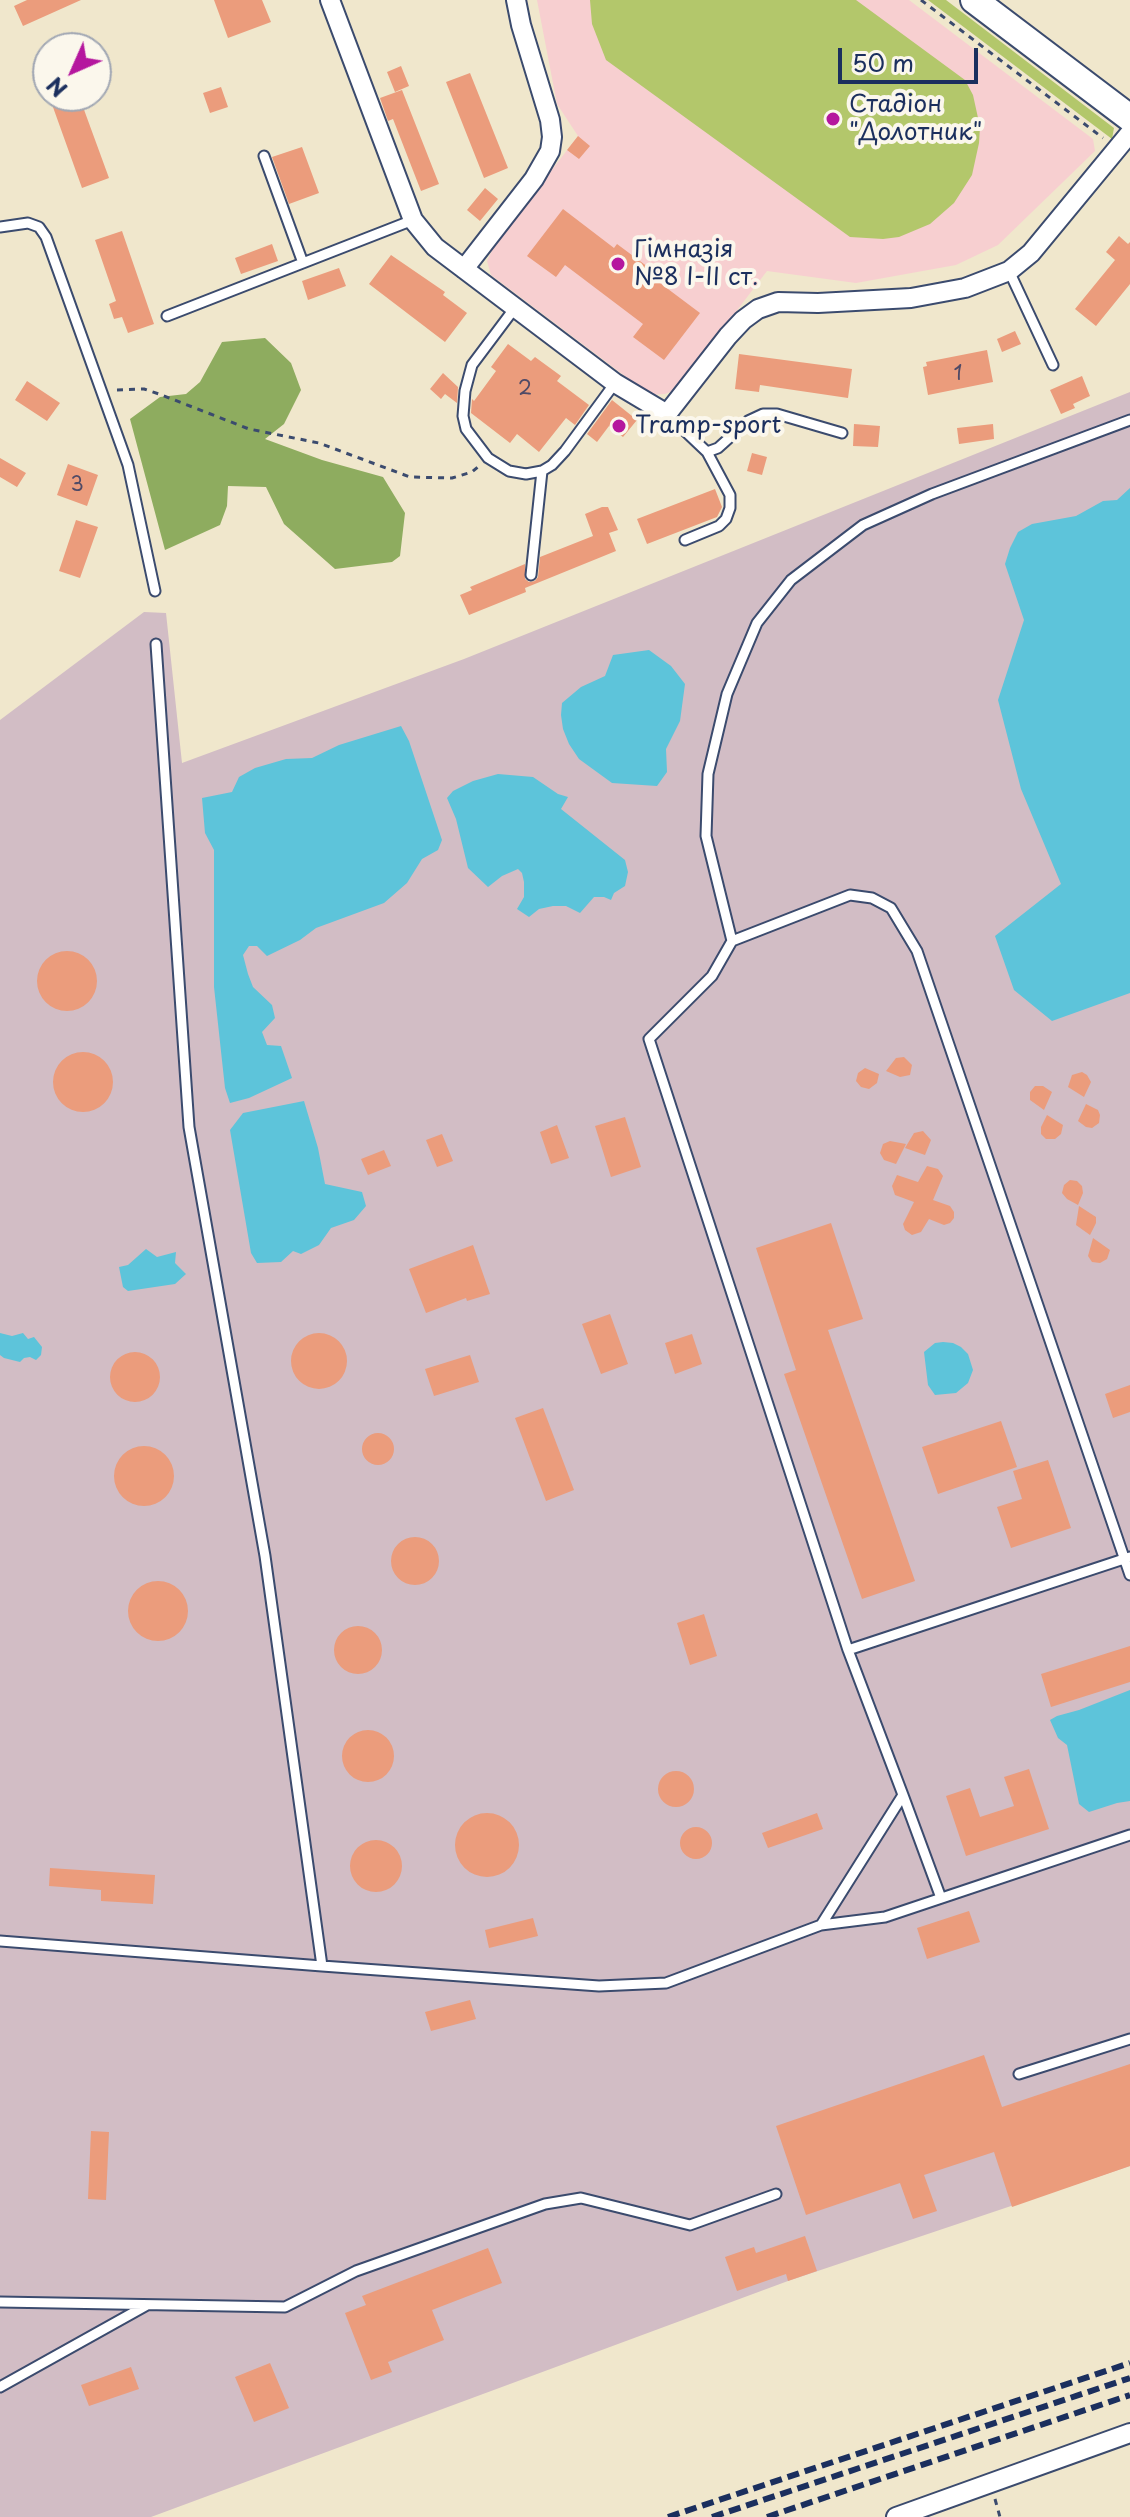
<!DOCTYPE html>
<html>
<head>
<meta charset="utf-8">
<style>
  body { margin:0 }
  #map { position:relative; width:1130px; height:2517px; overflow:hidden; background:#f0e7cc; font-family:"Playpen Sans",sans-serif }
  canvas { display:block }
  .north { position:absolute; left:32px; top:32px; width:80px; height:80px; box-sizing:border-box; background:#fbf7ec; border:2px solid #a1a7b3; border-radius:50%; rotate:225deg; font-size:22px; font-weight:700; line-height:32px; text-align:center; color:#1b2f5e }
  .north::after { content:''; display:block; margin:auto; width:28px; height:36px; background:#b5179e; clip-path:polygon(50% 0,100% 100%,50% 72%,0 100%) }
  .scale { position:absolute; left:838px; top:48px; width:140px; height:36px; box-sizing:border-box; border:4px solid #1b2f5e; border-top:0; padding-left:10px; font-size:24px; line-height:28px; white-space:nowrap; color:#1b2f5e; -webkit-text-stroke:6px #fbf7ec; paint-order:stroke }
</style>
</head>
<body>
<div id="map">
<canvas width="1130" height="2517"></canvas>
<div class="north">N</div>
<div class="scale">50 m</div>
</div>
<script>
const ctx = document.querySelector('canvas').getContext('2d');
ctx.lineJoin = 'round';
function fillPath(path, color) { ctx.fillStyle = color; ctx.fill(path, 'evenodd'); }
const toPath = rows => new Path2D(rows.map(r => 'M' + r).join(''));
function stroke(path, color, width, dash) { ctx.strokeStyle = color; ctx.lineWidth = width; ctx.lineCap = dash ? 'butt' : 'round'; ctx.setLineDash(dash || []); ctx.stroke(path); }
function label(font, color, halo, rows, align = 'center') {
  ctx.font = font + ' "Playpen Sans",sans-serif'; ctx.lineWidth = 8; ctx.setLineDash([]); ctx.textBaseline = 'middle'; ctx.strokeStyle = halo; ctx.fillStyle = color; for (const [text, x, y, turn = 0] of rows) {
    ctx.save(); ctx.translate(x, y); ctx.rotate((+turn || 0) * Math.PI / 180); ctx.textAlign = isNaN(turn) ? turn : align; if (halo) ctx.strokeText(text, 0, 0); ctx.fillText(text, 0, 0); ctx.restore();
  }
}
const built = toPath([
  [537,0,909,0,1093,139,1095,151,998,245,956,265,856,283,767,271,677,389,665,394,650,395,491,275,487,261,496,242,578,136,557,104]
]);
const industrial = toPath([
  [1130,392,1130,2166,788,2281,151,2517,0,2517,0,720,144,612,166,613,182,763,464,659]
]);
const green = toPath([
  [590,0,856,0,965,80,973,95,980,127,979,143,972,175,954,203,930,224,899,237,883,239,850,237,606,60,592,24],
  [928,0,946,0,1114,128,1112,139]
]);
const forest = toPath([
  [265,338,291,363,301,390,284,424,265,439,322,460,383,477,405,513,400,556,392,562,335,569,284,524,266,487,228,486,227,506,220,525,165,550,130,419,160,397,186,394,200,382,222,342]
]);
const water = toPath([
  [1130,488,1130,993,1052,1021,1014,990,995,936,1061,884,1021,789,998,700,1024,620,1005,564,1010,548,1018,532,1032,524,1076,516,1103,501,1117,500],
  [649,650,671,666,685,684,680,721,666,749,667,772,657,786,612,783,579,759,569,744,563,729,561,715,562,703,581,687,605,676,613,655],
  [401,726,409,741,442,840,438,850,422,859,407,883,384,903,316,928,300,940,267,956,257,946,249,946,243,955,248,974,253,987,272,1005,275,1018,262,1032,267,1045,281,1046,292,1078,249,1098,230,1103,225,1088,214,987,214,850,205,833,202,798,232,792,239,777,255,768,286,759,312,758,339,745],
  [498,774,533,777,558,794,568,797,561,809,625,860,628,872,625,886,614,893,611,900,604,897,594,897,580,913,566,906,553,906,539,909,529,917,517,909,524,897,524,882,522,873,518,869,502,876,488,887,468,868,456,819,447,798,453,791,473,781],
  [304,1101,318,1148,325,1184,362,1192,366,1206,354,1220,331,1228,319,1245,301,1254,293,1251,281,1262,257,1263,251,1253,230,1130,243,1113],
  [146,1249,157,1257,176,1252,175,1263,186,1274,175,1284,128,1291,123,1287,119,1267,128,1265],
  [0,1333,12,1336,23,1333,28,1339,34,1337,42,1347,41,1355,36,1360,30,1357,24,1358,20,1362,4,1358,0,1355],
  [943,1342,953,1343,961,1347,968,1354,973,1370,968,1383,956,1393,935,1395,928,1385,924,1352,935,1343],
  [1130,1690,1130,1801,1117,1803,1089,1812,1079,1804,1067,1745,1058,1738,1050,1720,1057,1716,1079,1710]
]);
const building = toPath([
  [27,0,81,0,23,26,14,6],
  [214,0,262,0,271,22,228,38],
  [401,66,409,86,395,92,387,72],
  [470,73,508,168,484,178,446,82],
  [221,87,228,107,210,113,203,93],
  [402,90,439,184,421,191,393,119,388,121,380,98],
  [49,96,79,96,109,178,82,188],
  [578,136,590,146,579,159,567,150],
  [302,147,319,193,289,204,272,157],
  [485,188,498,199,480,221,467,210],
  [563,209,614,248,617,244,652,270,648,274,700,313,664,360,633,337,643,324,565,265,556,277,527,256],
  [122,231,154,324,128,333,122,317,114,319,109,304,116,301,95,240],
  [1119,236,1128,244,1130,242,1130,284,1096,326,1075,309,1115,260,1106,252],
  [272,244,278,261,241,274,235,258],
  [391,255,445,292,443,295,467,313,445,342,369,284],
  [339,268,346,286,308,300,302,281],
  [1015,331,1021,344,1002,352,997,339],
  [508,344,531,361,535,357,561,376,557,381,589,405,575,425,566,418,539,452,517,434,510,443,471,413,472,399,474,401,496,371,491,367],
  [987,350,993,382,928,395,923,367,927,366,926,362],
  [739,354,852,369,848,398,760,385,759,392,735,389],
  [443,373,458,387,457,403,445,394,441,399,430,389],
  [1082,376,1090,396,1073,404,1075,408,1061,414,1050,390],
  [27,381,60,403,47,421,15,400],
  [612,400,637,420,623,437,609,426,597,442,587,434],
  [854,424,880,426,878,447,853,446],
  [993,424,994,439,959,444,957,428],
  [752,453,767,457,762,475,747,471],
  [0,458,26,473,17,487,0,477],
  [68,464,98,475,87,506,57,495],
  [715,489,722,507,717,517,647,544,637,519],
  [602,507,608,507,618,530,609,533,616,551,525,588,526,592,469,615,460,595,472,590,470,587,525,564,525,579,529,582,535,581,538,577,540,557,593,536,585,514],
  [76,520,98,527,80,578,59,571],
  '37 981a30 30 0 1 1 60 0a30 30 0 1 1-60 0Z',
  '53 1082a30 30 0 1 1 60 0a30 30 0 1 1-60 0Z',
  [904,1057,912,1065,910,1075,900,1077,886,1071,896,1058],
  [865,1068,879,1074,877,1083,869,1089,861,1087,856,1081,858,1073],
  [1082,1072,1087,1075,1091,1082,1084,1097,1068,1087,1072,1075],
  [1035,1086,1043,1086,1052,1092,1044,1110,1030,1100,1030,1092],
  [1086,1104,1098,1110,1100,1115,1099,1123,1092,1128,1086,1127,1078,1121],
  [1047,1115,1063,1125,1061,1134,1055,1139,1046,1139,1041,1134,1041,1127],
  [625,1117,641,1167,611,1177,595,1126],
  [557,1125,569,1158,551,1164,540,1132],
  [923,1131,931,1140,925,1155,905,1148,914,1133],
  [442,1134,453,1161,437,1167,426,1140],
  [890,1141,906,1144,896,1164,884,1160,880,1153,883,1144],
  [384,1150,391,1166,368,1175,361,1159],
  [927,1166,938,1169,943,1176,933,1200,950,1206,954,1212,954,1218,950,1223,944,1225,929,1219,921,1232,912,1235,905,1230,903,1224,914,1202,895,1195,892,1186,897,1175,918,1182],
  [1070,1180,1077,1181,1082,1186,1083,1193,1078,1205,1067,1199,1062,1193,1064,1185],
  [1079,1206,1096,1217,1096,1223,1090,1235,1076,1225],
  [831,1223,863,1319,828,1330,915,1581,862,1599,784,1374,796,1370,756,1248],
  [1093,1238,1110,1250,1107,1259,1100,1263,1092,1262,1088,1256],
  [473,1245,490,1294,467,1301,466,1298,426,1313,409,1269],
  [610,1314,628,1364,601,1374,582,1324],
  '291 1361a28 28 0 1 1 56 0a28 28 0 1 1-56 0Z',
  [692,1334,702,1364,675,1374,665,1343],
  '110 1377a25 25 0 1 1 50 0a25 25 0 1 1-50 0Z',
  [470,1355,479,1382,434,1396,425,1369],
  [1130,1385,1130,1412,1113,1418,1105,1394],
  [543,1408,574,1490,546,1501,515,1418],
  [1001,1421,1017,1467,938,1494,922,1447],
  '362 1449a16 16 0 1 1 32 0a16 16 0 1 1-32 0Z',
  '114 1476a30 30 0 1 1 60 0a30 30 0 1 1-60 0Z',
  [1048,1460,1071,1528,1011,1548,997,1507,1022,1499,1013,1471],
  '391 1561a24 24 0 1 1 48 0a24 24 0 1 1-48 0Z',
  '128 1611a30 30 0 1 1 60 0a30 30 0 1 1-60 0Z',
  [704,1614,717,1656,690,1665,677,1623],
  '334 1650a24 24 0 1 1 48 0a24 24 0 1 1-48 0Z',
  [1130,1646,1130,1682,1051,1707,1041,1674],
  '342 1756a26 26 0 1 1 52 0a26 26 0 1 1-52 0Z',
  [1029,1769,1049,1829,966,1856,946,1796,970,1788,980,1817,1014,1806,1004,1777],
  '658 1789a18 18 0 1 1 36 0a18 18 0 1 1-36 0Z',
  [817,1813,823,1829,768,1848,762,1833],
  '455 1845a32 32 0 1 1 64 0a32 32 0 1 1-64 0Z',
  '680 1843a16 16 0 1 1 32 0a16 16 0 1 1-32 0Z',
  '350 1866a26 26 0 1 1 52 0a26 26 0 1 1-52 0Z',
  [50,1868,155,1875,153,1904,101,1901,101,1890,49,1886],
  [969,1911,980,1942,927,1959,917,1928],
  [533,1918,538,1936,489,1948,485,1930],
  [470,2000,476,2019,431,2031,425,2012],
  [984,2055,1002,2107,1130,2064,1130,2166,1012,2207,994,2152,924,2175,937,2211,913,2219,900,2183,806,2215,776,2126],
  [91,2131,109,2132,106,2200,88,2199],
  [805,2236,817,2271,788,2281,786,2274,737,2291,725,2257,754,2247,756,2253],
  [488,2248,502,2283,432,2310,444,2340,388,2362,392,2372,371,2380,345,2313,366,2305,362,2296],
  [270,2363,289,2408,254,2422,235,2377],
  [131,2367,139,2389,89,2406,81,2385]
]);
const path = toPath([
  [921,0,1103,138],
  [117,390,144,389,159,394,249,429,319,443,410,477,452,478,472,472,479,466],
  [995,2499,1000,2517]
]);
const lane = toPath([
  [264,156,303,263],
  [0,227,28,223,39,227,46,237,128,465,155,591],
  [1009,271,1053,365],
  [514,309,472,365,465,391,463,416,466,429,488,458,509,471,526,474,542,471,552,465,565,451,615,383],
  [167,316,413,220],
  [667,414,707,452,730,495,730,508,726,519,719,526,685,540],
  [707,452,718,448,748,421,763,414,777,414,842,433],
  [531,575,542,471],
  [156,644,189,1127,265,1556,322,1966,599,1986,666,1983,821,1925,903,1795,848,1650,649,1039,712,976,732,941,706,836,708,774,727,694,757,623,791,580,863,525,932,494,1130,420],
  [732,941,850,895,872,898,891,908,917,951,1130,1575],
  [848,1650,1130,1557],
  [903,1795,941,1898],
  [821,1925,885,1917,1130,1835],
  [0,1941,322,1966],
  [1019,2074,1130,2039],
  [0,2302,285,2307,356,2271,545,2204,581,2198,690,2225,776,2194],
  [0,2387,147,2305]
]);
const street = toPath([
  [330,0,413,220,435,247,615,383,667,414,728,336,743,320,758,309,778,302,818,303,911,298,965,288,1009,271,1031,253,1130,133],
  [464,269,534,179,550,151,552,137,550,120,521,25,516,0],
  [896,2517,1130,2433]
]);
const secondary = toPath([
  [974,0,1130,118]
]);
const rail = toPath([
  [668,2517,1130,2363],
  [712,2517,1130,2378],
  [767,2517,1130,2395]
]);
const markers = [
  [833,119,8,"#b5179e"],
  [618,264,8,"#b5179e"],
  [619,426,8,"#b5179e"]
];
const numberNames = [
  ["1",958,374],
  ["2",525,389],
  ["3",77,485]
];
const poiNames = [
  ["Стадіон",849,105],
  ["\"Долотник\"",849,133],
  ["Гімназія",634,250],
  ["№8 I-II ст.",634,278],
  ["Tramp-sport",635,426]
];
fillPath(built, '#f7cfd0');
fillPath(industrial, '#d2bdc5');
fillPath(green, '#b3c76b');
fillPath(forest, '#8eac5f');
fillPath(water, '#5dc4da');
fillPath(building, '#eb9c7c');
stroke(lane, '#3b4b6e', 13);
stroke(street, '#3b4b6e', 22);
stroke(secondary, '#3b4b6e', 30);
stroke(path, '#3b4b6e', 3, [6, 6]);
stroke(lane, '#fff', 9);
stroke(street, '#fff', 18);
stroke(secondary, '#fff', 26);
stroke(rail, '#1b2f5e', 6, [12, 6]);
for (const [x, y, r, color] of markers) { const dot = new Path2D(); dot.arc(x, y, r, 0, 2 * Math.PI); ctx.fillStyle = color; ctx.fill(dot); stroke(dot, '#fbf7ec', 3); }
label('20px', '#4f4a66', null, numberNames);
label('24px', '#1b2f5e', '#fbf7ec', poiNames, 'left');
</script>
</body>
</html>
